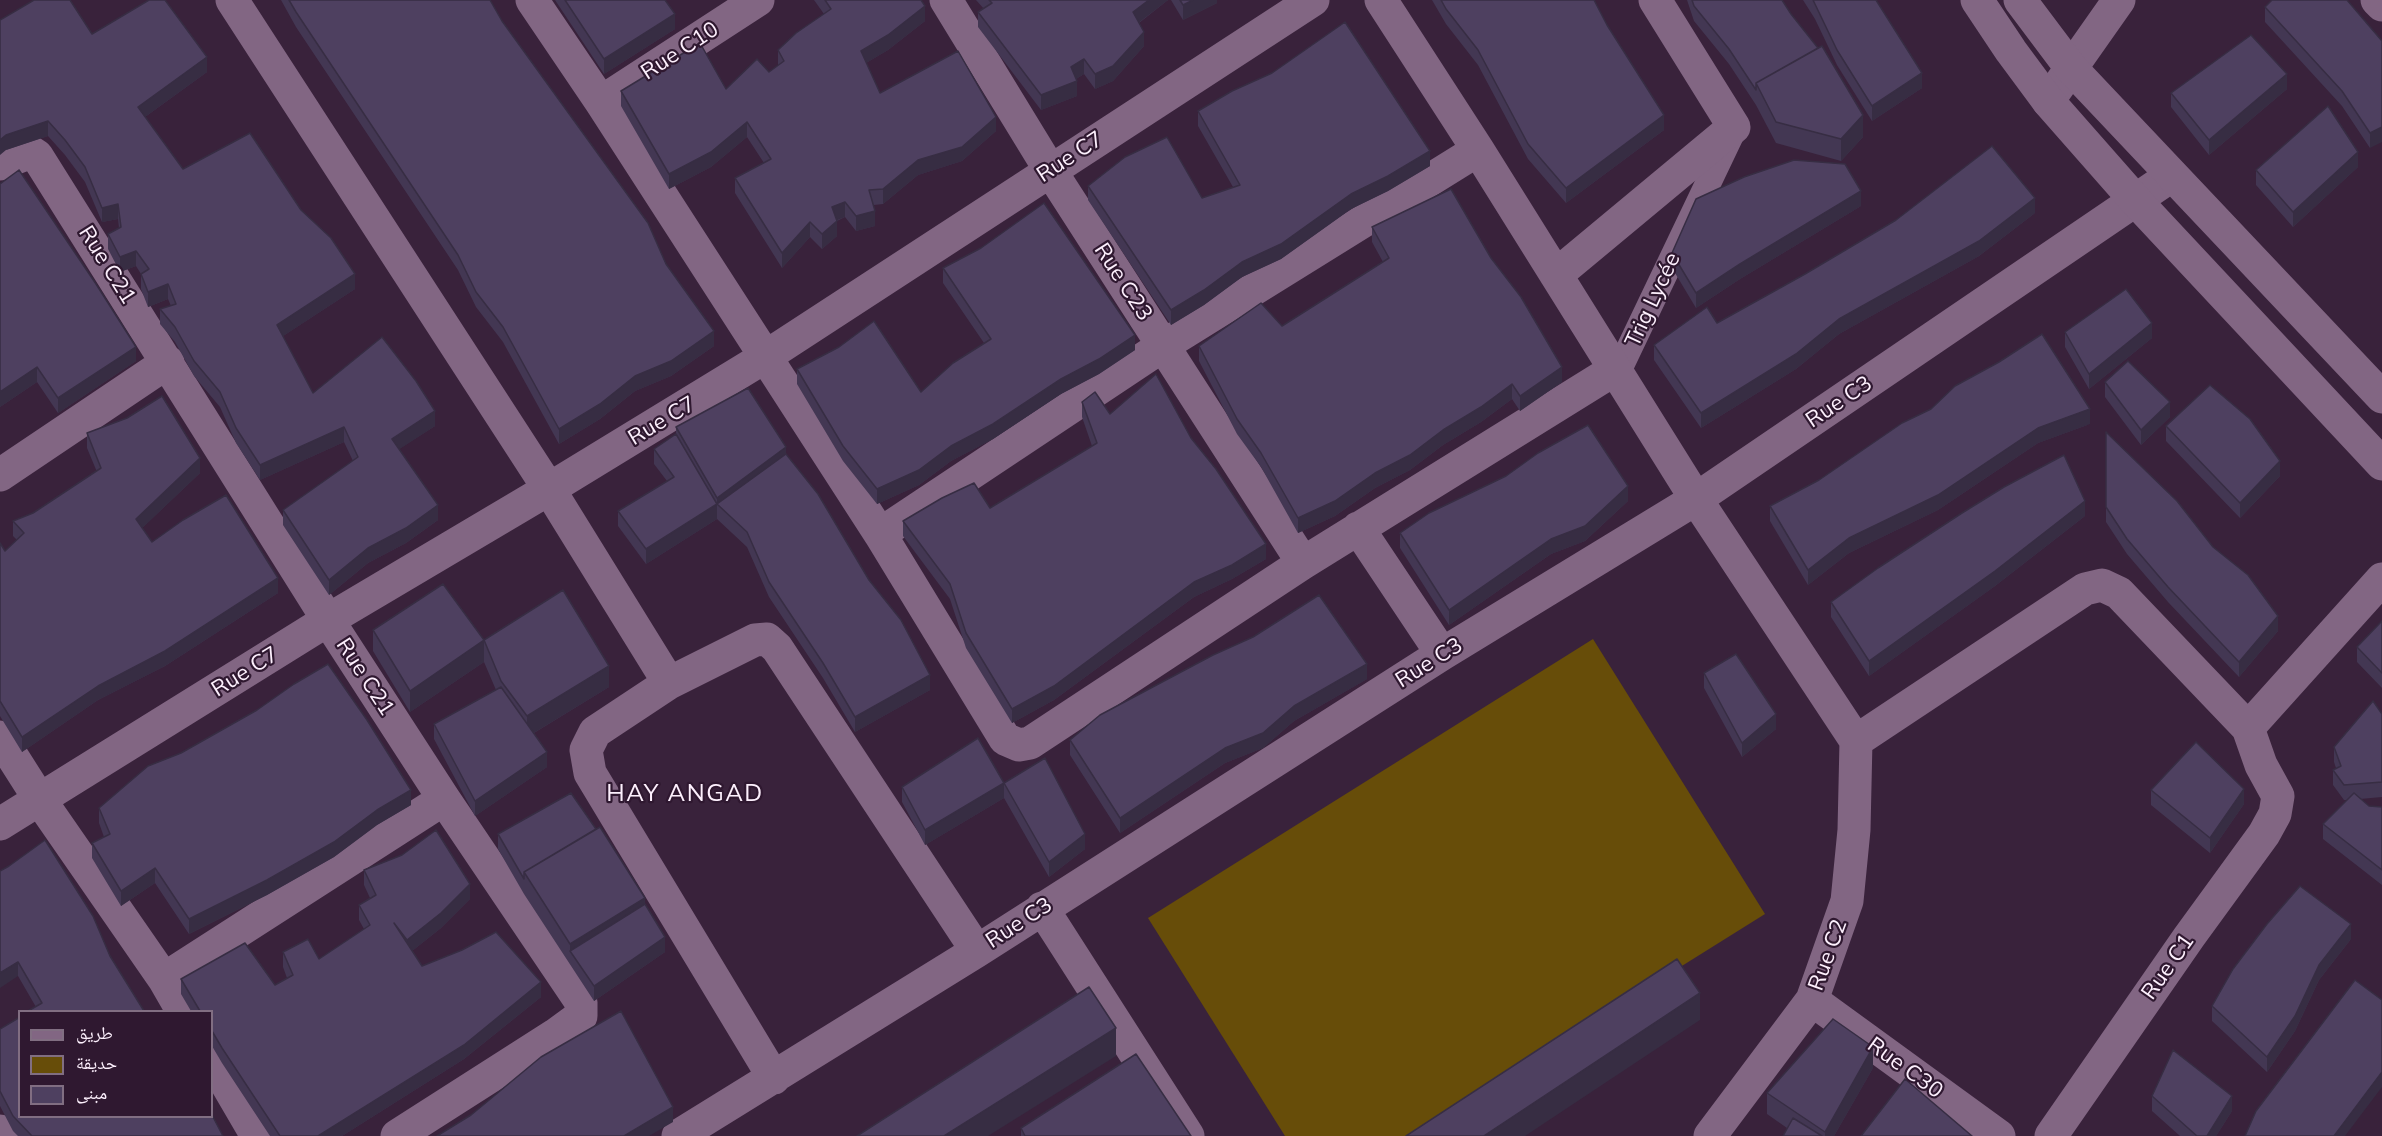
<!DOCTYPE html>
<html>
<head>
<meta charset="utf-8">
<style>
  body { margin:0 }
  #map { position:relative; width:2382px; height:1136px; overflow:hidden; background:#39223b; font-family:Mulish,"Noto Naskh Arabic",sans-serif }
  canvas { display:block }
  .legend { position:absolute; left:18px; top:1010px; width:195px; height:108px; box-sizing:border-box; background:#2f1830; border:2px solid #816e82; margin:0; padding:8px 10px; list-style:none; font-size:18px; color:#fdf0fd }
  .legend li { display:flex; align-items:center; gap:12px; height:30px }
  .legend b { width:30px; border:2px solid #816e82 }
</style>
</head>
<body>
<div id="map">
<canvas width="2382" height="1136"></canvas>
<ul class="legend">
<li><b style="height:8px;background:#826683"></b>طريق</li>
<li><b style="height:16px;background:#674d09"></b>حديقة</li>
<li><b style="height:16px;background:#4e4060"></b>مبنى</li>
</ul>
</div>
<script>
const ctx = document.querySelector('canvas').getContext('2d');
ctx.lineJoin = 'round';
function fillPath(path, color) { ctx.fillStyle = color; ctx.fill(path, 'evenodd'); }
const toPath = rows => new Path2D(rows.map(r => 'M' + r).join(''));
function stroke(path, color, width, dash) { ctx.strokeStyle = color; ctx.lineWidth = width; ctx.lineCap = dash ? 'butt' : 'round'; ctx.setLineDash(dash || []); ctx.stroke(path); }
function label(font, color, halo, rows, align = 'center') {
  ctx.font = font + ' Mulish,sans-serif'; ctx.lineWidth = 4.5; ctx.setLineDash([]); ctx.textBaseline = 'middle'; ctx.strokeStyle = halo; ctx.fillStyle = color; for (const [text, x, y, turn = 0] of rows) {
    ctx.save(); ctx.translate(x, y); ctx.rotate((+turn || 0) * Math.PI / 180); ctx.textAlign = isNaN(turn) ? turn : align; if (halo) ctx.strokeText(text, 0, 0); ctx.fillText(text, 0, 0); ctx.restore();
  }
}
const green = toPath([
  [1593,639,1765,914,1410,1136,1285,1136,1148,918]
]);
const pedestrian = toPath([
  [1617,374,1733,131]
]);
const minor = toPath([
  [232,0,549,489,669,683],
  [532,0,601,102,880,534,1005,739,1019,745,1030,743,1303,563,1614,370],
  [946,0,1050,170,1303,563],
  [1381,0,1478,150,1696,499,1856,741],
  [2377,0,2382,5],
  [2048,101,2119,0],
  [601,102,758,0],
  [0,164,31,152,37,156,328,620,444,799,581,1002,581,1016,555,1035,397,1136],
  [1556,275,1734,127,1655,0],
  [0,475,168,362],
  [1358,528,1442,654],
  [880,534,1164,345,1478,150],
  [2248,728,2382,579],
  [0,737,40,800,164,979,183,1012],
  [1856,741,2085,589,2102,585,2119,593,2248,728,2261,765,2278,796,2275,814,2264,834,2189,937,2051,1136],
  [0,824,328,620,549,489,765,357,1313,0],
  [1042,908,1188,1136],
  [164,979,444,799],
  [1812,1000,1999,1136],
  [212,1059,257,1136],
  [774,1078,590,773,586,750,595,732,669,683,755,640,767,639,777,648,977,951],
  [0,1131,3,1136],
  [678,1136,977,951,1442,654,1696,499,2171,176],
  [1710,1136,1812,1000,1847,901,1854,830,1856,741]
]);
const secondary = toPath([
  [1977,0,2011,51,2048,101,2136,201,2382,464],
  [2020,0,2071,68,2382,397]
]);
const wall = toPath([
  [281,0,490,0,502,21,666,264,714,346,671,376,635,391,600,419,559,444,503,342,476,307,458,270,296,27],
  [555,0,665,0,675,29,604,74],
  [814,0,921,0,925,21,888,50,866,63,880,93,996,131,962,161,918,175,883,204,874,205,875,226,856,231,845,217,837,221,837,236,822,249,810,237,782,268,735,193,735,178,764,163,747,137,711,167,669,189,621,106,621,91,726,89,769,72,778,66,778,50,824,14],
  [976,0,1168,0,1139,23,1144,46,1113,81,1095,89,1084,74,1076,79,1077,96,1041,110,978,27,978,12,984,9],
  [1171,0,1217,0,1217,3,1183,20],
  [1432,0,1594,0,1664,130,1566,203,1528,159,1478,65,1446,24],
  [1687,0,1782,0,1863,137,1841,161,1776,143,1756,105,1729,64,1694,21],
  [1803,0,1876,0,1922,88,1872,121,1837,65,1815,19],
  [2265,7,2382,41,2370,148,2342,106,2265,22],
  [92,34,207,72,145,117,183,169,301,210,355,289,283,336,313,393,435,426,399,449,438,520,406,543,368,563,329,595,283,525,283,510,353,461,344,442,260,480,236,443,220,407,194,376,175,342,160,324,160,309,171,306,168,299,148,307,141,289,141,274,136,266,120,272,108,249,108,234,119,228,118,219,102,222,85,182,65,155,48,136,6,150],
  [2287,89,2209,155,2171,107,2171,93],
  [1198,111,1430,166,1388,191,1351,209,1281,259,1242,277,1204,305,1171,325,1088,200,1088,186,1202,198,1233,187,1198,126],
  [2358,167,2293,227,2256,185,2256,170],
  [0,184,136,361,58,413,37,382,0,407],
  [1861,206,1740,279,1696,308,1672,268,1672,253],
  [2035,213,1979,256,1839,334,1796,369,1701,428,1654,360,1654,345],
  [1372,227,1562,382,1520,411,1512,399,1481,422,1443,445,1410,470,1375,488,1335,516,1298,533,1261,467,1237,434,1199,361,1199,346,1282,326,1383,262,1372,242],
  [943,268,1135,350,1099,374,1061,394,993,439,951,461,919,485,877,504,843,461,797,384,797,369,921,392,984,343,943,283],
  [2065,332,2152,338,2089,389,2065,347],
  [2105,382,2170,417,2141,445,2105,397],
  [1082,402,1110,414,1191,438,1266,559,1232,579,1194,597,1054,700,1012,723,966,648,950,599,903,536,903,521,990,508,1092,446,1082,417],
  [2090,424,2038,443,1938,510,1849,553,1808,585,1770,521,1770,506],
  [2166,426,2280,476,2240,518,2166,441],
  [676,427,786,454,930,690,855,732,823,678,769,597,747,547,717,519,646,564,618,526,618,511,667,481,654,464,654,449,676,434],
  [2106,432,2278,631,2239,677,2168,602,2127,554,2106,522],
  [87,433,200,473,142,528,152,542,278,593,165,666,98,700,22,752,0,716,0,543,5,551,17,540,13,536,13,521,33,513,97,472,87,448],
  [1628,501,1585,541,1551,554,1449,625,1400,548,1400,533],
  [2085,516,1995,586,1869,676,1831,617,1831,602],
  [2382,621,2382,688,2357,662,2357,647],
  [373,630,484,640,609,687,534,733,547,767,475,816,434,739,434,724,496,690,484,662,410,712,373,651],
  [1704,673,1776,729,1742,757,1704,688],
  [1367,679,1294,721,1263,748,1225,763,1120,833,1070,755,1070,740],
  [2382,714,2382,797,2360,799,2369,806,2382,807,2382,885,2323,839,2323,824,2347,800,2344,800,2333,785,2333,770,2336,768,2334,762,2334,747],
  [1004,783,1085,849,1049,877,1004,798,925,845,902,802,902,787],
  [2151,790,2244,804,2210,853,2151,805],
  [411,805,377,825,334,857,267,895,189,934,155,883,121,906,92,858,92,843,104,837,99,823,99,808],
  [498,834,645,904,665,952,594,1001,524,894,498,849],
  [364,870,470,899,441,928,412,951,422,966,541,997,464,1059,342,1136,270,1136,222,1063,212,1046,212,1011,191,1011,181,994,181,979,275,985,287,978,283,967,283,952,319,959,364,929,359,920,359,905,370,898,364,885],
  [0,871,110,956,36,1007,18,976],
  [2351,939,2319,980,2295,1031,2267,1072,2212,1021,2212,1006],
  [0,1029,223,1136,18,1136,13,1131,0,1106],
  [1873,1068,1834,1136,1783,1136,1787,1128,1767,1114,1767,1093],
  [2152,1096,2232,1111,2216,1136,2180,1136,2152,1111],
  [1021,1128,1191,1136,1021,1136]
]);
const shadedWall = toPath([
  [1149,0,1168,0,1133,27,1133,12],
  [1193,0,1217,0,1217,3,1183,20,1183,5],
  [925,6,925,21,888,50,861,66,861,51],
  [675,14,675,29,604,74,604,59],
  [1144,32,1144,46,1113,81,1095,89,1095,74],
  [207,57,207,72,138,122,138,107],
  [1084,59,1084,74,1071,82,1071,67],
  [1922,73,1922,88,1872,121,1872,106],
  [2287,74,2287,89,2209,155,2209,140],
  [1077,81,1077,96,1041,110,1041,95],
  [1664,115,1664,130,1566,203,1566,188],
  [1863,115,1863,137,1841,161,1841,139],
  [996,117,996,131,962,161,918,175,883,204,883,189,918,160],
  [48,121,48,136,6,150,0,155,0,140,6,135],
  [747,122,747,137,711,167,669,189,669,174],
  [2382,127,2382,142,2370,148,2370,133],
  [1430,151,1430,166,1388,191,1351,209,1281,259,1242,277,1204,305,1171,325,1171,310,1242,262,1351,194],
  [2358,152,2358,167,2293,227,2293,212],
  [1861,191,1861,206,1740,279,1696,308,1696,293,1740,264],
  [2035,198,2035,213,1979,256,1839,334,1796,369,1701,428,1701,413,1839,319],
  [845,202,845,217,832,222,832,207],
  [118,204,118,219,102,222,102,208],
  [875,211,875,226,856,231,856,216],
  [837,221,837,236,822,249,822,234],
  [810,222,810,237,782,268,782,253],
  [136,251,136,266,120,272,120,257],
  [355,274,355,289,277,340,277,325],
  [168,284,168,299,148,307,148,292],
  [2152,323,2152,338,2089,389,2089,374],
  [714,331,714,346,671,376,635,391,600,419,559,444,559,429,635,376],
  [1135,335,1135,350,1099,374,1061,394,993,439,951,461,919,485,877,504,877,489,951,446],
  [136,347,136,361,58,413,58,398],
  [37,367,37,382,0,407,0,392],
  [1562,367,1562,382,1520,411,1520,396],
  [1512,384,1512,399,1481,422,1443,445,1410,470,1375,488,1335,516,1298,533,1298,518,1375,473],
  [2170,402,2170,417,2141,445,2141,430],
  [2090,409,2090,424,2038,443,1938,510,1849,553,1808,585,1808,570,1849,538,2038,428],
  [435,411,435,426,392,454,392,439],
  [344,427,344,442,260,480,260,465],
  [786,447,786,469,717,504,717,519,646,564,646,549,717,504,717,498],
  [200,458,200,473,136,534,136,519],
  [2280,461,2280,476,2240,518,2240,503],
  [1628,486,1628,501,1585,541,1551,554,1449,625,1449,610],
  [2085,501,2085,516,1995,586,1869,676,1869,661],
  [438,505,438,520,406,543,368,563,329,595,329,580,368,548],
  [1266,544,1266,559,1232,579,1194,597,1054,700,1012,723,1012,709,1194,582],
  [278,578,278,593,165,666,98,700,22,752,22,737,98,686],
  [2278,616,2278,631,2239,677,2239,662],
  [484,640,484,662,410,712,410,691],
  [1367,664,1367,679,1294,721,1263,748,1225,763,1120,833,1120,818,1225,748,1294,706],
  [609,666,609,687,527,737,527,716],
  [930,675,930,690,855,732,855,717],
  [1776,714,1776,729,1742,757,1742,743],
  [547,752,547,767,475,816,475,801],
  [1004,783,1004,798,925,845,925,830],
  [2244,789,2244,804,2210,853,2210,838],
  [411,790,411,805,377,825,334,857,267,895,189,934,189,919],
  [1085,834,1085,849,1049,877,1049,862],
  [155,868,155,883,121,906,121,891],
  [470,884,470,899,441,928,407,955,407,940],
  [645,898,645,919,570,951,570,944],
  [2351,924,2351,939,2319,980,2295,1031,2267,1072,2267,1057,2319,965],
  [665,937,665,952,594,1001,594,986],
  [18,962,18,976,0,988,0,973],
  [541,982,541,997,464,1059,342,1136,318,1136],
  [1700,993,1700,1020,1525,1136,1484,1136],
  [1116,1028,1116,1056,988,1136,944,1136],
  [1873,1047,1873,1068,1834,1136,1825,1136,1825,1132],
  [2382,1072,2382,1087,2345,1136,2334,1136],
  [2232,1096,2232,1111,2216,1136,2207,1136],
  [673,1107,673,1122,649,1136,624,1136]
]);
const building = toPath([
  [34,0,70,0,92,34,149,0,165,0,207,57,138,107,183,169,250,133,301,210,331,238,355,274,277,325,313,393,382,337,416,381,435,411,392,439,438,505,406,528,368,548,329,580,283,510,358,457,344,427,260,465,236,428,220,392,194,361,175,327,160,309,176,304,168,284,148,292,141,274,149,269,136,251,120,257,108,234,121,227,118,204,102,208,85,167,65,140,48,121,6,135,0,140,0,20,34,0],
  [289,0,490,0,502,21,648,223,666,264,714,331,671,361,635,376,600,404,559,429,503,327,476,292,458,255,296,12,289,0],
  [565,0,665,0,675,14,604,59,565,0],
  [825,0,921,0,925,6,888,35,861,51,880,93,958,51,996,117,962,147,918,160,883,189,869,190,875,211,856,216,845,202,832,207,837,221,822,234,810,222,782,253,735,178,771,159,747,122,711,152,669,174,621,91,700,43,726,89,757,59,769,72,784,61,778,50,796,33,831,9,825,0],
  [989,0,1149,0,1133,12,1144,32,1113,66,1095,74,1084,59,1071,67,1077,81,1041,95,978,12,992,3,989,0],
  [1180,0,1193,0,1183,5,1180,0],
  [1441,0,1594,0,1607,25,1664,115,1566,188,1528,144,1478,50,1446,9,1441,0],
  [1692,0,1782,0,1791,14,1818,48,1756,83,1756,90,1729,49,1694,6,1692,0],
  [1813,0,1876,0,1922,73,1872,106,1837,50,1813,0],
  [2272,0,2347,0,2382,41,2382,127,2370,133,2342,91,2265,7,2272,0],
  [1345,22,1430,151,1388,176,1351,194,1281,244,1242,262,1204,290,1171,310,1088,186,1125,157,1167,137,1202,198,1240,185,1198,111,1232,91,1272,73,1345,22],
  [2251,35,2287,74,2209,140,2171,93,2251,35],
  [1822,46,1863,115,1841,139,1776,122,1756,83,1822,46],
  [2328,106,2358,152,2293,212,2256,170,2328,106],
  [1992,146,2035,198,1979,241,1839,319,1796,354,1701,413,1654,345,1707,307,1717,323,1805,274,1896,220,1992,146],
  [1794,160,1845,164,1861,191,1740,264,1696,293,1672,253,1696,199,1744,177,1794,160],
  [19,170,96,284,136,347,58,398,37,367,0,392,0,184,19,170],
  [1451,189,1491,258,1521,297,1562,367,1520,396,1512,384,1481,407,1443,430,1410,455,1375,473,1335,501,1298,518,1261,453,1237,419,1199,346,1261,303,1282,326,1389,258,1372,227,1451,189],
  [1044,203,1135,335,1099,359,1061,379,993,424,951,446,919,470,877,489,843,446,797,369,839,347,874,321,921,392,953,363,991,339,943,268,981,248,1044,203],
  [2126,289,2152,323,2089,374,2065,332,2126,289],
  [2042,334,2090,409,2038,428,1938,495,1849,538,1808,570,1770,506,1819,480,1902,423,1931,409,1955,386,1999,362,2042,334],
  [2128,361,2170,402,2141,430,2105,382,2128,361],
  [1156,374,1191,438,1216,469,1266,544,1232,565,1194,582,1054,686,1012,709,966,633,950,584,903,521,942,498,974,483,990,508,1097,443,1082,402,1095,392,1110,414,1156,374],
  [2210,385,2250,419,2280,461,2240,503,2166,426,2210,385],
  [748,388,786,447,717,498,676,427,748,388],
  [162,396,200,458,136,519,152,542,183,520,226,495,278,578,165,651,98,686,22,737,0,701,0,543,5,551,24,533,13,521,33,513,101,468,87,433,127,418,162,396],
  [1588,425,1628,486,1585,526,1551,539,1449,610,1400,533,1429,513,1506,476,1538,453,1588,425],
  [2106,432,2177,501,2213,547,2248,575,2278,616,2239,662,2168,587,2127,539,2106,507,2106,432],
  [676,434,717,504,646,549,618,511,674,477,654,449,676,434],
  [786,454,818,494,869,580,901,620,930,675,855,717,823,663,769,582,747,532,717,504,786,454],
  [2064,455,2085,501,1995,571,1869,661,1831,602,1878,568,1962,513,2004,487,2064,455],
  [443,584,484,640,410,691,373,630,443,584],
  [563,590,609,666,527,716,501,681,484,640,563,590],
  [1319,595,1367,664,1294,706,1263,733,1225,748,1120,818,1070,740,1100,715,1213,655,1253,637,1319,595],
  [2382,621,2382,673,2357,647,2382,621],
  [1736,654,1776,714,1742,743,1704,673,1736,654],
  [328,664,367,720,411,790,377,810,334,842,267,880,189,919,155,868,121,891,92,843,110,834,99,808,148,766,181,753,257,710,294,684,328,664],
  [501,687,547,752,475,801,434,724,501,687],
  [2373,701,2382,714,2382,782,2344,785,2333,770,2341,766,2334,747,2373,701],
  [978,738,1004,783,925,830,902,787,978,738],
  [2196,742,2244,789,2210,838,2151,790,2196,742],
  [1045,758,1085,834,1049,862,1004,783,1045,758],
  [571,793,596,829,524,872,524,879,498,834,571,793],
  [2354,793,2369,806,2382,807,2382,870,2323,824,2354,793],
  [600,827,645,898,570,944,524,872,600,827],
  [436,830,470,884,441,913,407,940,394,923,422,966,462,950,496,932,541,982,464,1045,318,1136,280,1136,222,1048,212,1031,212,1011,200,1011,181,979,245,943,275,985,293,975,283,952,308,939,319,959,370,925,359,905,376,895,364,870,402,855,436,830],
  [45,840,93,916,110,956,144,1011,28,1011,42,1003,18,962,0,973,0,871,9,866,45,840],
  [2300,886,2351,924,2319,965,2295,1016,2267,1057,2212,1006,2233,969,2267,924,2300,886],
  [645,904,665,937,594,986,570,951,645,904],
  [1677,959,1700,993,1484,1136,1406,1136,1677,959],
  [2355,980,2382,1000,2382,1072,2334,1136,2245,1136,2256,1111,2355,980],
  [1089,987,1116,1028,944,1136,857,1136,1089,987],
  [621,1011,673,1107,624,1136,437,1136,471,1115,541,1057,621,1011],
  [20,1017,20,1116,212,1116,212,1115,223,1136,32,1136,13,1116,0,1091,0,1029,20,1017],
  [1833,1019,1873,1047,1825,1132,1767,1093,1833,1019],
  [2173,1050,2232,1096,2207,1136,2197,1136,2152,1096,2173,1050],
  [1136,1054,1191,1136,1025,1136,1021,1128,1136,1054],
  [1905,1079,1972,1136,1861,1136,1905,1079],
  [1793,1118,1822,1136,1783,1136,1793,1118]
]);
const streetNames = [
  ["Rue C10",680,51,-33],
  ["Rue C7",1070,157,-33],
  ["Rue C21",107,265,58],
  ["Rue C23",1123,282,57],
  ["Trig Lycée",1653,300,-65],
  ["Rue C3",1839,402,-34],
  ["Rue C7",662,421,-31],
  ["Rue C3",1429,663,-32],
  ["Rue C7",245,672,-32],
  ["Rue C21",365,677,57],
  ["Rue C3",1019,923,-33],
  ["Rue C2",1828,955,-70],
  ["Rue C1",2168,967,-55],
  ["Rue C30",1905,1068,36]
];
const neighbourhoodNames = [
  ["HAY ANGAD",685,794]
];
fillPath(green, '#674d09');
stroke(pedestrian, '#826683', 26);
stroke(minor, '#826683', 33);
stroke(secondary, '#826683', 33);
fillPath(wall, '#433753');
fillPath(shadedWall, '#372d43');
fillPath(building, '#4e4060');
stroke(building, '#372d43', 1.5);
label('22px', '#fdf0fd', '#2f1830', streetNames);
ctx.letterSpacing = '1.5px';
label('24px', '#fdf0fd', '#2f1830', neighbourhoodNames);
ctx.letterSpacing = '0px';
</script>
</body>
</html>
